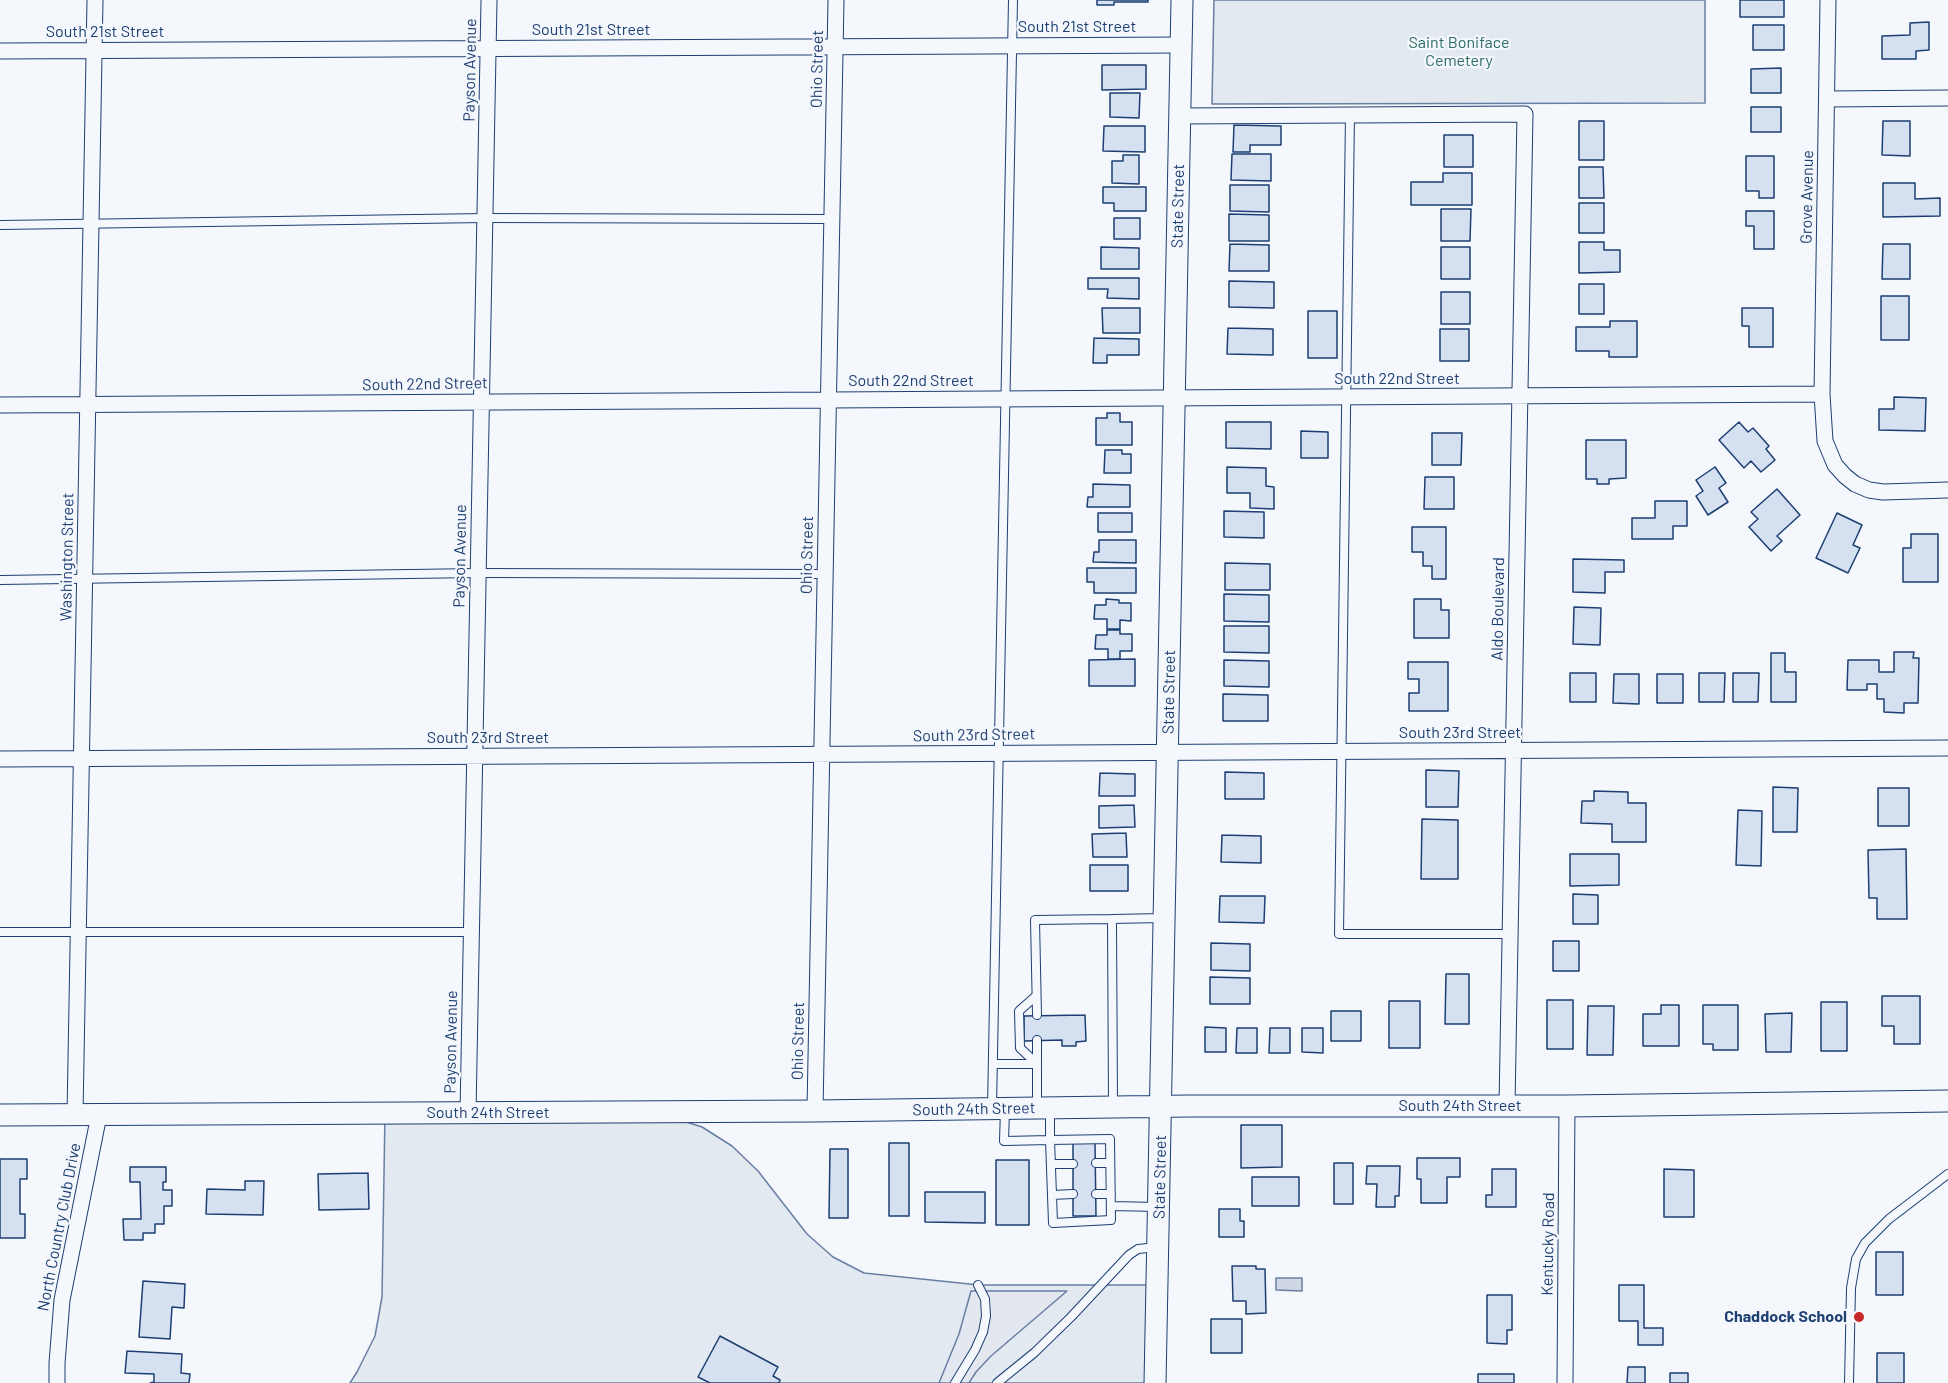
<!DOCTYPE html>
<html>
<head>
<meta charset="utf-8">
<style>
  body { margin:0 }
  canvas { display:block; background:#f4f7fb }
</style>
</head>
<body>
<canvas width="1948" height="1383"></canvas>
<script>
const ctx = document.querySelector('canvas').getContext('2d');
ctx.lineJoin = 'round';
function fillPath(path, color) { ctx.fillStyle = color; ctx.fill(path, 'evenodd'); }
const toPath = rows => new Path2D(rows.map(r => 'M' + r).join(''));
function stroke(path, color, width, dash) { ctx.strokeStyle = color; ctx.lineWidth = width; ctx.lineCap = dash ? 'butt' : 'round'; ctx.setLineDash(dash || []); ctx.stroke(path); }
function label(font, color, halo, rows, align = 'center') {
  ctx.font = font + ' Barlow,sans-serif'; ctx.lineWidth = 4.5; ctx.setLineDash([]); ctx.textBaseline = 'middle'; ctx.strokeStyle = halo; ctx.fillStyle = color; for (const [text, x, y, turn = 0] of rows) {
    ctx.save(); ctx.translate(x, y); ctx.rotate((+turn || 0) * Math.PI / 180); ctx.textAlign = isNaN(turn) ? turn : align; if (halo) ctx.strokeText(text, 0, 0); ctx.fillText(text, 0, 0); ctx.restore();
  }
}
const green = toPath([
  [1214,0,1705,0,1705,103,1212,104,1214,0],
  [655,1112,702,1127,732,1146,758,1171,807,1234,833,1257,864,1273,979,1285,1157,1285,1155,1383,350,1383,357,1372,375,1336,382,1297,385,1113,655,1112]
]);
const parking = toPath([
  [971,1291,1067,1291,991,1356,976,1372,969,1383,939,1383,959,1334,971,1291]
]);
const water = toPath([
  [1276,1278,1302,1278,1302,1291,1276,1290,1276,1278]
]);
const building = toPath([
  [1097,0,1148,0,1148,2,1114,2,1114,5,1097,5,1097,0],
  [1740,0,1784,0,1784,17,1740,17,1740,0],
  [1929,22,1929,50,1916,51,1916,59,1882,59,1882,36,1910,35,1910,23,1929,22],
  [1753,25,1784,25,1784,50,1753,50,1753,25],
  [1102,65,1146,65,1146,89,1102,90,1102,65],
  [1781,68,1781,93,1751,93,1751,69,1781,68],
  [1110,93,1140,93,1139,118,1110,117,1110,93],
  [1751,107,1781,107,1781,132,1751,132,1751,107],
  [1579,121,1604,121,1604,160,1579,160,1579,121],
  [1883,121,1910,121,1910,156,1882,155,1883,121],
  [1234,125,1281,126,1281,145,1250,145,1250,152,1233,152,1234,125],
  [1104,126,1145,126,1145,152,1103,151,1104,126],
  [1444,135,1473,135,1473,167,1444,167,1444,135],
  [1232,154,1271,154,1271,181,1231,180,1232,154],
  [1123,155,1139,155,1139,184,1112,183,1112,161,1123,161,1123,155],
  [1746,156,1774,156,1774,198,1759,198,1759,191,1746,191,1746,156],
  [1579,167,1603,167,1604,198,1579,198,1579,167],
  [1443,173,1472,173,1472,205,1411,205,1411,182,1443,182,1443,173],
  [1883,183,1915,183,1915,199,1940,198,1940,216,1883,217,1883,183],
  [1230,185,1269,185,1269,212,1230,211,1230,185],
  [1103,187,1146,187,1146,211,1114,211,1114,203,1103,203,1103,187],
  [1579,203,1604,203,1604,233,1579,233,1579,203],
  [1441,209,1471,209,1470,241,1441,241,1441,209],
  [1746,211,1774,211,1774,249,1754,249,1754,226,1746,226,1746,211],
  [1229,214,1269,215,1269,241,1229,241,1229,214],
  [1114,218,1140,218,1140,239,1114,239,1114,218],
  [1579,242,1604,242,1604,250,1620,250,1620,272,1579,273,1579,242],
  [1230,244,1269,245,1269,271,1229,271,1230,244],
  [1883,244,1910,244,1910,279,1882,279,1883,244],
  [1101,247,1139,248,1139,269,1101,269,1101,247],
  [1441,247,1470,247,1470,279,1441,279,1441,247],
  [1088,278,1139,278,1139,299,1107,298,1108,289,1088,289,1088,278],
  [1229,281,1274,282,1274,308,1229,307,1229,281],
  [1579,284,1604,284,1604,314,1579,314,1579,284],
  [1441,292,1470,292,1470,324,1441,324,1441,292],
  [1881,296,1909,296,1909,340,1881,340,1881,296],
  [1102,308,1140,308,1140,333,1103,333,1102,308],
  [1742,308,1773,308,1773,347,1749,347,1749,326,1742,326,1742,308],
  [1308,311,1337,311,1337,358,1308,358,1308,311],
  [1610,321,1637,321,1637,357,1609,357,1609,351,1576,351,1576,327,1610,327,1610,321],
  [1228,328,1273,329,1273,355,1227,354,1228,328],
  [1440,329,1469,329,1469,361,1440,361,1440,329],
  [1094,338,1139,339,1139,355,1107,355,1107,363,1093,363,1094,338],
  [1894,397,1926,398,1925,431,1879,430,1879,409,1894,409,1894,397],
  [1107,413,1120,413,1120,422,1132,422,1132,445,1096,445,1096,418,1107,418,1107,413],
  [1226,422,1271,422,1271,449,1226,448,1226,422],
  [1739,422,1748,432,1753,428,1769,446,1766,449,1775,460,1761,472,1751,461,1744,468,1719,440,1739,422],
  [1301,431,1328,432,1328,458,1301,458,1301,431],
  [1432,433,1462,433,1461,465,1432,465,1432,433],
  [1586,440,1626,440,1626,478,1609,479,1609,484,1597,484,1597,479,1586,479,1586,440],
  [1105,450,1122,450,1122,454,1131,454,1131,473,1104,473,1105,450],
  [1227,467,1266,468,1266,486,1274,487,1274,509,1250,508,1250,493,1227,493,1227,467],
  [1715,467,1726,483,1719,488,1728,502,1708,515,1696,496,1703,491,1696,480,1715,467],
  [1425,477,1454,477,1454,509,1424,509,1425,477],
  [1093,484,1130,485,1130,507,1087,507,1088,497,1093,497,1093,484],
  [1777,489,1800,515,1777,536,1782,541,1771,551,1749,527,1758,519,1751,512,1777,489],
  [1655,501,1687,501,1687,526,1673,526,1673,539,1632,539,1632,518,1655,518,1655,501],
  [1224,511,1264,512,1264,538,1224,537,1224,511],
  [1098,513,1132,513,1132,532,1098,532,1098,513],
  [1837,513,1862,525,1853,545,1860,548,1848,573,1816,558,1837,513],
  [1412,527,1446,527,1446,579,1432,579,1432,566,1423,566,1423,552,1412,552,1412,527],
  [1911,534,1938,534,1938,582,1903,582,1903,548,1911,548,1911,534],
  [1099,540,1136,540,1136,563,1093,562,1094,552,1099,552,1099,540],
  [1573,559,1624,560,1624,572,1605,572,1605,593,1573,592,1573,559],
  [1225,563,1270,564,1270,590,1225,590,1225,563],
  [1087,568,1136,568,1136,593,1094,593,1094,582,1087,582,1087,568],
  [1224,594,1269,595,1269,622,1224,621,1224,594],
  [1106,599,1119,600,1119,603,1131,603,1131,621,1120,620,1120,629,1107,629,1107,619,1094,619,1095,605,1106,605,1106,599],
  [1414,599,1441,599,1441,610,1449,610,1449,638,1414,638,1414,599],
  [1574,607,1601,608,1600,645,1573,644,1574,607],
  [1224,626,1269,626,1269,653,1224,652,1224,626],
  [1107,630,1120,630,1120,634,1132,634,1132,651,1120,651,1120,659,1108,659,1108,649,1095,649,1096,635,1107,635,1107,630],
  [1894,652,1914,652,1913,658,1919,658,1918,703,1904,703,1904,713,1884,712,1884,699,1877,699,1877,684,1867,684,1867,690,1847,690,1848,660,1879,660,1879,672,1894,672,1894,652],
  [1771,653,1785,653,1785,672,1796,672,1796,702,1771,702,1771,653],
  [1135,659,1135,686,1089,686,1089,660,1135,659],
  [1224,660,1269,661,1269,687,1224,686,1224,660],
  [1408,662,1448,662,1448,711,1409,711,1409,693,1419,693,1419,679,1408,679,1408,662],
  [1570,673,1596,673,1596,702,1570,702,1570,673],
  [1699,673,1725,673,1724,702,1699,702,1699,673],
  [1733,673,1759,673,1758,702,1733,702,1733,673],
  [1614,674,1639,674,1639,704,1613,703,1614,674],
  [1657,674,1683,674,1683,703,1657,703,1657,674],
  [1223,694,1268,695,1268,721,1223,721,1223,694],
  [1426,770,1459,771,1458,807,1426,807,1426,770],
  [1225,772,1264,773,1264,799,1225,799,1225,772],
  [1100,773,1135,774,1135,796,1099,796,1100,773],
  [1773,787,1798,788,1797,832,1773,832,1773,787],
  [1878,788,1909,788,1909,826,1878,826,1878,788],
  [1594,791,1628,792,1628,803,1646,803,1646,842,1612,842,1612,824,1581,823,1582,801,1594,801,1594,791],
  [1134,805,1135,827,1099,828,1099,806,1134,805],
  [1738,810,1762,811,1761,866,1736,865,1738,810],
  [1422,819,1458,820,1458,879,1421,879,1422,819],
  [1126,833,1127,857,1093,857,1092,834,1126,833],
  [1222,835,1261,836,1261,863,1221,862,1222,835],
  [1906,849,1907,919,1877,919,1877,898,1869,898,1868,850,1906,849],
  [1570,854,1619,854,1619,885,1570,886,1570,854],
  [1090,865,1128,865,1128,891,1090,891,1090,865],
  [1573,894,1598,895,1598,924,1573,924,1573,894],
  [1220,896,1265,896,1264,923,1219,922,1220,896],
  [1553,941,1579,941,1579,971,1553,971,1553,941],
  [1211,943,1250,944,1250,971,1211,970,1211,943],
  [1446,974,1469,974,1469,1024,1445,1024,1446,974],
  [1210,977,1250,978,1250,1004,1210,1004,1210,977],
  [1882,996,1920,996,1920,1044,1894,1044,1894,1026,1882,1026,1882,996],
  [1547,1000,1573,1000,1573,1049,1547,1049,1547,1000],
  [1389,1001,1420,1001,1420,1048,1389,1048,1389,1001],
  [1821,1002,1847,1002,1847,1051,1821,1051,1821,1002],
  [1661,1005,1679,1005,1679,1046,1643,1046,1643,1014,1661,1014,1661,1005],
  [1703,1005,1738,1005,1738,1050,1713,1050,1713,1044,1703,1044,1703,1005],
  [1588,1006,1614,1006,1613,1055,1587,1055,1588,1006],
  [1331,1011,1361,1011,1361,1041,1331,1041,1331,1011],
  [1792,1013,1791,1052,1766,1052,1765,1014,1792,1013],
  [1085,1015,1086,1041,1076,1042,1076,1046,1062,1046,1062,1040,1024,1041,1024,1016,1085,1015],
  [1205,1027,1226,1028,1226,1052,1205,1052,1205,1027],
  [1237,1028,1257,1028,1257,1053,1236,1053,1237,1028],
  [1270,1028,1290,1028,1290,1053,1269,1053,1270,1028],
  [1302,1028,1323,1028,1323,1053,1302,1052,1302,1028],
  [1241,1125,1282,1125,1282,1167,1241,1168,1241,1125],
  [889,1143,909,1143,909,1216,889,1216,889,1143],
  [1073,1143,1095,1143,1096,1216,1073,1216,1073,1143],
  [830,1149,848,1149,848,1218,829,1218,830,1149],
  [1417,1158,1460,1158,1460,1177,1447,1177,1447,1203,1421,1203,1421,1179,1417,1179,1417,1158],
  [0,1159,27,1159,27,1179,20,1179,20,1214,25,1214,25,1238,0,1238,0,1159],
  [996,1160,1029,1160,1029,1225,996,1225,996,1160],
  [1334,1163,1353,1163,1353,1204,1334,1204,1334,1163],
  [1367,1166,1400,1166,1399,1196,1395,1196,1395,1207,1376,1207,1377,1184,1366,1184,1367,1166],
  [130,1167,166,1167,166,1182,163,1182,163,1190,172,1190,172,1206,164,1206,164,1224,155,1224,155,1233,143,1233,143,1240,124,1240,123,1219,141,1219,140,1182,130,1182,130,1167],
  [1492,1169,1516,1169,1516,1207,1486,1207,1486,1195,1492,1195,1492,1169],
  [1664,1169,1694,1170,1694,1217,1664,1217,1664,1169],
  [368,1173,369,1209,319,1210,318,1174,368,1173],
  [1252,1177,1299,1177,1299,1206,1252,1206,1252,1177],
  [245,1181,264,1181,263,1215,206,1214,207,1189,245,1190,245,1181],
  [925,1192,985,1192,985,1223,925,1222,925,1192],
  [1219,1209,1240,1209,1240,1221,1244,1221,1244,1237,1219,1237,1219,1209],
  [1876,1252,1903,1252,1903,1295,1876,1295,1876,1252],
  [1232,1266,1256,1266,1256,1269,1265,1269,1266,1313,1246,1314,1246,1301,1233,1301,1232,1266],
  [143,1281,185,1284,184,1308,172,1307,170,1339,139,1337,143,1281],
  [1619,1285,1644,1285,1644,1328,1663,1328,1663,1345,1638,1345,1638,1321,1619,1321,1619,1285],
  [1487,1295,1512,1295,1512,1330,1507,1330,1507,1344,1487,1343,1487,1295],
  [1211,1319,1242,1319,1242,1353,1211,1353,1211,1319],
  [720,1336,778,1367,773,1376,780,1380,779,1383,710,1383,698,1377,720,1336],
  [127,1351,182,1354,181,1373,190,1374,189,1383,150,1383,154,1382,154,1374,125,1373,127,1351],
  [1877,1353,1904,1353,1904,1383,1877,1383,1877,1353],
  [1628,1367,1645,1367,1645,1383,1627,1383,1628,1367],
  [1670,1373,1688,1373,1688,1383,1670,1383,1670,1373],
  [1478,1374,1514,1374,1514,1383,1478,1383,1478,1374]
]);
const lane = toPath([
  [1350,115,1339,934,1510,934],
  [0,225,485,218,832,219],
  [0,580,478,573,825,574],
  [0,932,471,932],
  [1036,996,1019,1011,1020,1048,1037,1064],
  [1037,1015,1035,920,1112,919],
  [1037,1040,1037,1106],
  [993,1064,1037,1064],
  [1113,1105,1112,919,1163,918],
  [992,1108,1013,0],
  [1005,1109,1004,1141,1050,1140,1050,1109],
  [1110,1139,1111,1220,1053,1223,1050,1140,1110,1139],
  [1096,1163,1110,1163],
  [1051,1164,1073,1164],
  [1096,1194,1111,1194],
  [1052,1195,1073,1194],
  [1111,1206,1158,1207],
  [955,1383,975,1350,983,1332,986,1316,985,1299,978,1285],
  [997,1383,1034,1353,1071,1317,1129,1255,1138,1249,1157,1247],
  [1849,1383,1851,1288,1856,1259,1865,1243,1889,1219,1948,1174]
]);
const street = toPath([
  [1828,0,1822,394,1825,441,1835,465,1845,476,1855,484,1869,490,1883,492,1948,490],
  [0,51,1182,45],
  [1827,99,1948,98],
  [1180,116,1525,114,1507,1105],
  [0,405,1822,394],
  [0,759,1948,748],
  [815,1111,836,0],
  [468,1113,489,0],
  [75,1115,95,0],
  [57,1383,57,1363,62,1300,99,1115],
  [1565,1383,1567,1106]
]);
const secondary = toPath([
  [0,1115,815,1111,1189,1106,1567,1106,1948,1101],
  [1155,1383,1182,0]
]);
const markers = [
  [1859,1317,6,"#c62828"]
];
const streetNames = [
  ["South 21st Street",1077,27],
  ["South 21st Street",591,30],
  ["South 21st Street",105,32],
  ["Ohio Street",817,69,-89],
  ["Payson Avenue",470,70,-89],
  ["Grove Avenue",1807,197,-89],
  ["State Street",1178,206,-89],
  ["South 22nd Street",1397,379],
  ["South 22nd Street",911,381],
  ["South 22nd Street",425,384,-1],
  ["Ohio Street",807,555,-89],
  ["Payson Avenue",460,556,-89],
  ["Washington Street",67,557,-89],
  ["Aldo Boulevard",1498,609,-89],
  ["State Street",1169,692,-89],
  ["South 23rd Street",1460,733],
  ["South 23rd Street",974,735,-1],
  ["South 23rd Street",488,738],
  ["Ohio Street",798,1041,-89],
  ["Payson Avenue",451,1042,-89],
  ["South 24th Street",1460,1106],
  ["South 24th Street",974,1109,-1],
  ["South 24th Street",488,1113],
  ["State Street",1160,1177,-89],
  ["North Country Club Drive",59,1227,-79],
  ["Kentucky Road",1548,1244,-89]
];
const parkNames = [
  ["Saint Boniface",1459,43],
  ["Cemetery",1459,61]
];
const poiNames = [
  ["Chaddock School",1847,1317]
];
fillPath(green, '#e3e9f0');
stroke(green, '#687fa3', 1.5);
fillPath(parking, '#e3e8f0');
stroke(parking, '#687fa3', 1.5);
fillPath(water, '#cfd7e4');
stroke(water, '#687fa3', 1.5);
fillPath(building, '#d5e0f0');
stroke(building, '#1d3f73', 1.5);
stroke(lane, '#1d3f73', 10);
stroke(street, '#1d3f73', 17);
stroke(secondary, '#1d3f73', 23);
stroke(lane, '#f4f7fb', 8);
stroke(street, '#f4f7fb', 15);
stroke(secondary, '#f4f7fb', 21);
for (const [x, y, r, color] of markers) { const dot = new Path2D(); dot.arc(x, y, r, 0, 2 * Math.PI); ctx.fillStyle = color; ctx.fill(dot); stroke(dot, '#f4f7fb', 2); }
label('16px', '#1d3f73', '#f4f7fb', streetNames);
label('16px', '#2c6c60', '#f4f7fb', parkNames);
label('bold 16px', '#1d3f73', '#f4f7fb', poiNames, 'right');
</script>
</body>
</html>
